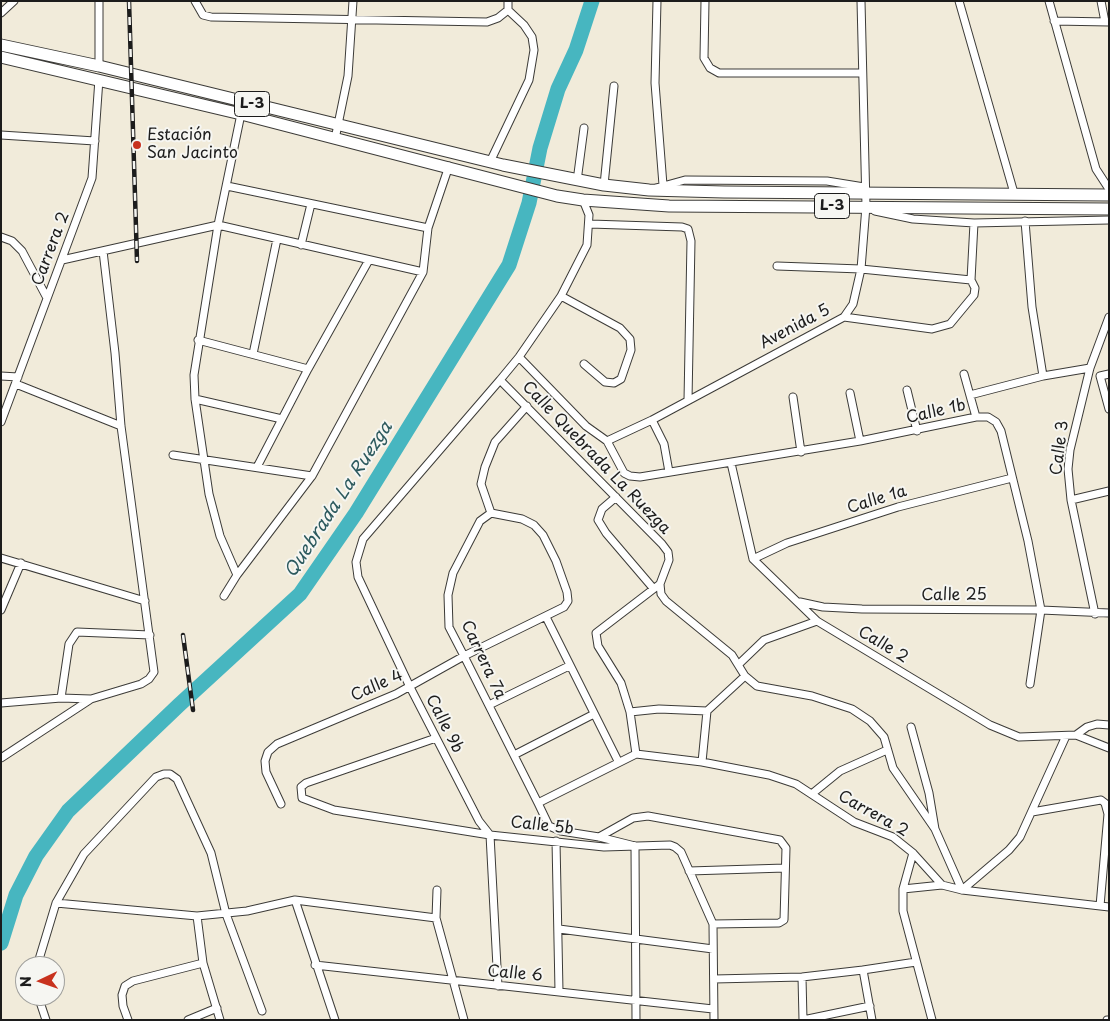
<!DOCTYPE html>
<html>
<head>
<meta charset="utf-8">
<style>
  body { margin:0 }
  #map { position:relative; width:1110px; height:1021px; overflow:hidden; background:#f1ebda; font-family:"Playpen Sans",sans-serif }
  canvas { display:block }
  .frame { position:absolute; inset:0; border:2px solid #1c1c1c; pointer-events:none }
  .north { position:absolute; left:15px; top:956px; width:50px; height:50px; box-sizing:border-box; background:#f6f6f2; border:1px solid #9f9f9c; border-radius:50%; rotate:267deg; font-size:14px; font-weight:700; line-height:20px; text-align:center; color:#1c1c1c }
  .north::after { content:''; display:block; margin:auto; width:18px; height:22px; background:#c8321e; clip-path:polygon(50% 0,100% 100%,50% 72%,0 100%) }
</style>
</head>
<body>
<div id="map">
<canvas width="1110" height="1021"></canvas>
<div class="frame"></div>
<div class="north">N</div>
</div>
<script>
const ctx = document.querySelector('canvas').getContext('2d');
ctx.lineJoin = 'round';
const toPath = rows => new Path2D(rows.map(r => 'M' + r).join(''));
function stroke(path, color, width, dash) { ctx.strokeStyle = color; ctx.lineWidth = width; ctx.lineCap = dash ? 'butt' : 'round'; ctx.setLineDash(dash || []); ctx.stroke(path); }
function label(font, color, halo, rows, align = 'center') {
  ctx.font = font + ' "Playpen Sans",sans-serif'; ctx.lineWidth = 4; ctx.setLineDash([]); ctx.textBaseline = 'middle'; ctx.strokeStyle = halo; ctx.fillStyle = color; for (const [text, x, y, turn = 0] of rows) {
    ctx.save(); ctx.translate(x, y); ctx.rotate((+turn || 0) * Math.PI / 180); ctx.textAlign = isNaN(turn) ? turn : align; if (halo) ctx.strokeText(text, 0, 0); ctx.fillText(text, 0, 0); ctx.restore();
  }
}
const river = toPath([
  [1,943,16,895,36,856,68,811,179,705,300,594,356,513,509,265,529,203,540,148,558,89,576,50,592,1]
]);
const minor = toPath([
  [195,1,203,15,211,17,487,22,498,18,508,10,508,1],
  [657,1,655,83,663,185],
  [705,1,704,58,710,68,719,73,862,73],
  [861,1,866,206,861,269,853,304,844,317,652,420,607,441,624,473,630,476,640,477,860,441,976,417,988,417,996,422,1001,431,1028,541,1041,610,1030,684],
  [959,1,1014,193],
  [1049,1,1096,169,1109,189],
  [1101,1,1105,22],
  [1,13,14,1],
  [1054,21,1109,22],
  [99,66,99,1],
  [241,114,218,225,194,375,195,399,209,494,220,536,237,575,312,476,423,272,428,228,449,166],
  [1,135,95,141],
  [335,139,348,76,353,1],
  [490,162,529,80,534,50,532,37,524,25,508,10],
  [577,181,584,128],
  [604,185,614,86],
  [227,186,428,228],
  [656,188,685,180,827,181,864,187],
  [875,211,913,219,974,223,1109,220],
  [1025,221,1032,307,1043,376],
  [590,224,682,227,688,229,691,241,688,400],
  [1,237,12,241,22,251,47,298],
  [301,245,311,204],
  [62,260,218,225,423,272],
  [777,266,861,269,971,280],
  [561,296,620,328,630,339,631,350,621,379,614,383,605,382,584,364],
  [844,317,932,329,950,324,974,295,975,288,971,280,974,223],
  [198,340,308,369],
  [253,354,277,239],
  [519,357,586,426,607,441],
  [964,374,976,417],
  [1109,374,1100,376,1109,409],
  [1,376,18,377],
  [500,380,519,357,561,296,587,245,589,215,583,200],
  [16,384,121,426],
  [907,390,917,431],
  [850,393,860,441],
  [970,395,1043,376,1090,368],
  [793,397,801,452],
  [195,399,282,419],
  [652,420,664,444,669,472],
  [1,422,92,178,99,79],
  [173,455,312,476],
  [731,463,753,559,817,621,990,725,1019,737,1076,735,1109,748],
  [257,467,308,369,369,260],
  [616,497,602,509,598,520,606,533,653,588],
  [1071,500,1109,491],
  [491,513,481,484,485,467,495,442,527,406],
  [1,558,145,601],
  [753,559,787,543,898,507,1012,478],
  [224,596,237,575],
  [800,602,823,607,862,609,1041,610,1109,613],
  [1,610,21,563],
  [1095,614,1071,500,1068,469,1070,450,1090,368,1109,317],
  [546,617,618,761],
  [739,664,764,640,817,621],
  [61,698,69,644,77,632,150,635],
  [1,703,61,698,91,699],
  [489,705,569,666],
  [707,711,745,676],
  [630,712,621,683,598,646,596,633,660,584],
  [911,727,929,793,935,829,962,890,1009,850,1020,837,1066,736],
  [1076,735,1087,727,1097,724,1109,725],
  [436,738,306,783,301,787,302,798,334,810,490,835,604,847,670,845,675,847,681,852,713,924,714,1020],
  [636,754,630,712,659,709,707,711,702,762],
  [514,755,594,714],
  [1,758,91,699,141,684,149,679,154,672,121,426,115,353,103,251],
  [813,793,840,771,887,750],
  [538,803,636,754,702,762,769,775,796,784,854,822,893,837,913,853,942,885,962,890,1109,907],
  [281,804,266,772,265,761,268,752,277,744,396,694,464,656,564,607,568,601,567,592,556,561,543,535,534,525,522,519,491,513,480,521,453,573,448,595,449,627,464,656,538,803,549,826,561,831,599,837,635,846,636,1020],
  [1032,812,1101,800,1105,803,1108,814,1100,906],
  [599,837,633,818,648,816,780,840,786,848,784,920,779,923,713,924],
  [556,841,559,991],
  [913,853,903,889,903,911,932,1020],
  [689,871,785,868],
  [903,889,942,885],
  [437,890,436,918,464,1020],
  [295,900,335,1020],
  [56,903,197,916],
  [559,929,713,949],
  [315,965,713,1009],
  [37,966,56,903,84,854,156,777,164,774,170,774,177,779,211,853,226,914,262,1011],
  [863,970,916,962],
  [802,977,803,1020],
  [714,979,802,977,863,970,872,1020],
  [498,986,490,835,479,821,410,687,358,577,356,562,363,539,500,380,662,544,668,552,669,560,660,584,661,594,666,601,732,655,745,676,757,686,812,696,852,709,870,721,884,737,893,768,935,829],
  [38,996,46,1020],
  [128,1020,123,1006,122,995,125,986,133,981,203,963],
  [188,1020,217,1008],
  [220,1020,203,963,197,916,247,911,295,900,436,918],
  [803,1020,870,1006],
  [1107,1020,1109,1020]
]);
const primary = toPath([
  [1,45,99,66,503,165,604,185,649,190,724,192,1109,195],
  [1,57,241,114,557,196,583,200,669,206,1109,209]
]);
const rail = toPath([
  [129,1,137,261],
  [183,635,193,710]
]);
const markers = [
  [137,145,5,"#c8321e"]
];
const shields = [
  [252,104,35],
  [832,206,35]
];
const shieldNames = [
  ["L-3",252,104],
  ["L-3",832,206]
];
const poiNames = [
  ["Estación",147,136],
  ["San Jacinto",147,154]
];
const streetNames = [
  ["Carrera 2",51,249,-69],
  ["Avenida 5",795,327,-28],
  ["Calle 1b",936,412,-13],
  ["Calle 3",1060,448,-83],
  ["Calle Quebrada La Ruezga",596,458,46],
  ["Calle 1a",877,500,-17],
  ["Calle 25",954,596],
  ["Calle 2",883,645,31],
  ["Carrera 7a",483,660,65],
  ["Calle 4",377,686,-24],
  ["Calle 9b",444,724,63],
  ["Carrera 2",873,814,29],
  ["Calle 5b",542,826,6],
  ["Calle 6",515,974,5]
];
const waterNames = [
  ["Quebrada La Ruezga",339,500,-57]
];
stroke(river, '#47b6c0', 15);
stroke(minor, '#3c3b38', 9);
stroke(primary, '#3c3b38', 13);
stroke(minor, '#fff', 7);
stroke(primary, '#fff', 11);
stroke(rail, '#1c1c1c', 4.5);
stroke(rail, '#f6f6f2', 2.5, [8]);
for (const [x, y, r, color] of markers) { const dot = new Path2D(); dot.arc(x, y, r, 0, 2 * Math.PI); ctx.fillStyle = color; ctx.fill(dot); stroke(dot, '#f6f6f2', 2); }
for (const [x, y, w] of shields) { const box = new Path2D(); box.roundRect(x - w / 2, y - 12.5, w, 25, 4); ctx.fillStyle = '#f6f6f2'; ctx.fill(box); stroke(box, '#1c1c1c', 1); }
label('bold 15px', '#1c1c1c', null, shieldNames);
label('16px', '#1c1c1c', '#f6f6f2', poiNames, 'left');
label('16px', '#1c1c1c', '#f6f6f2', streetNames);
label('italic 18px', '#2d5a5e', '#f6f6f2', waterNames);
</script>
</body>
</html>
